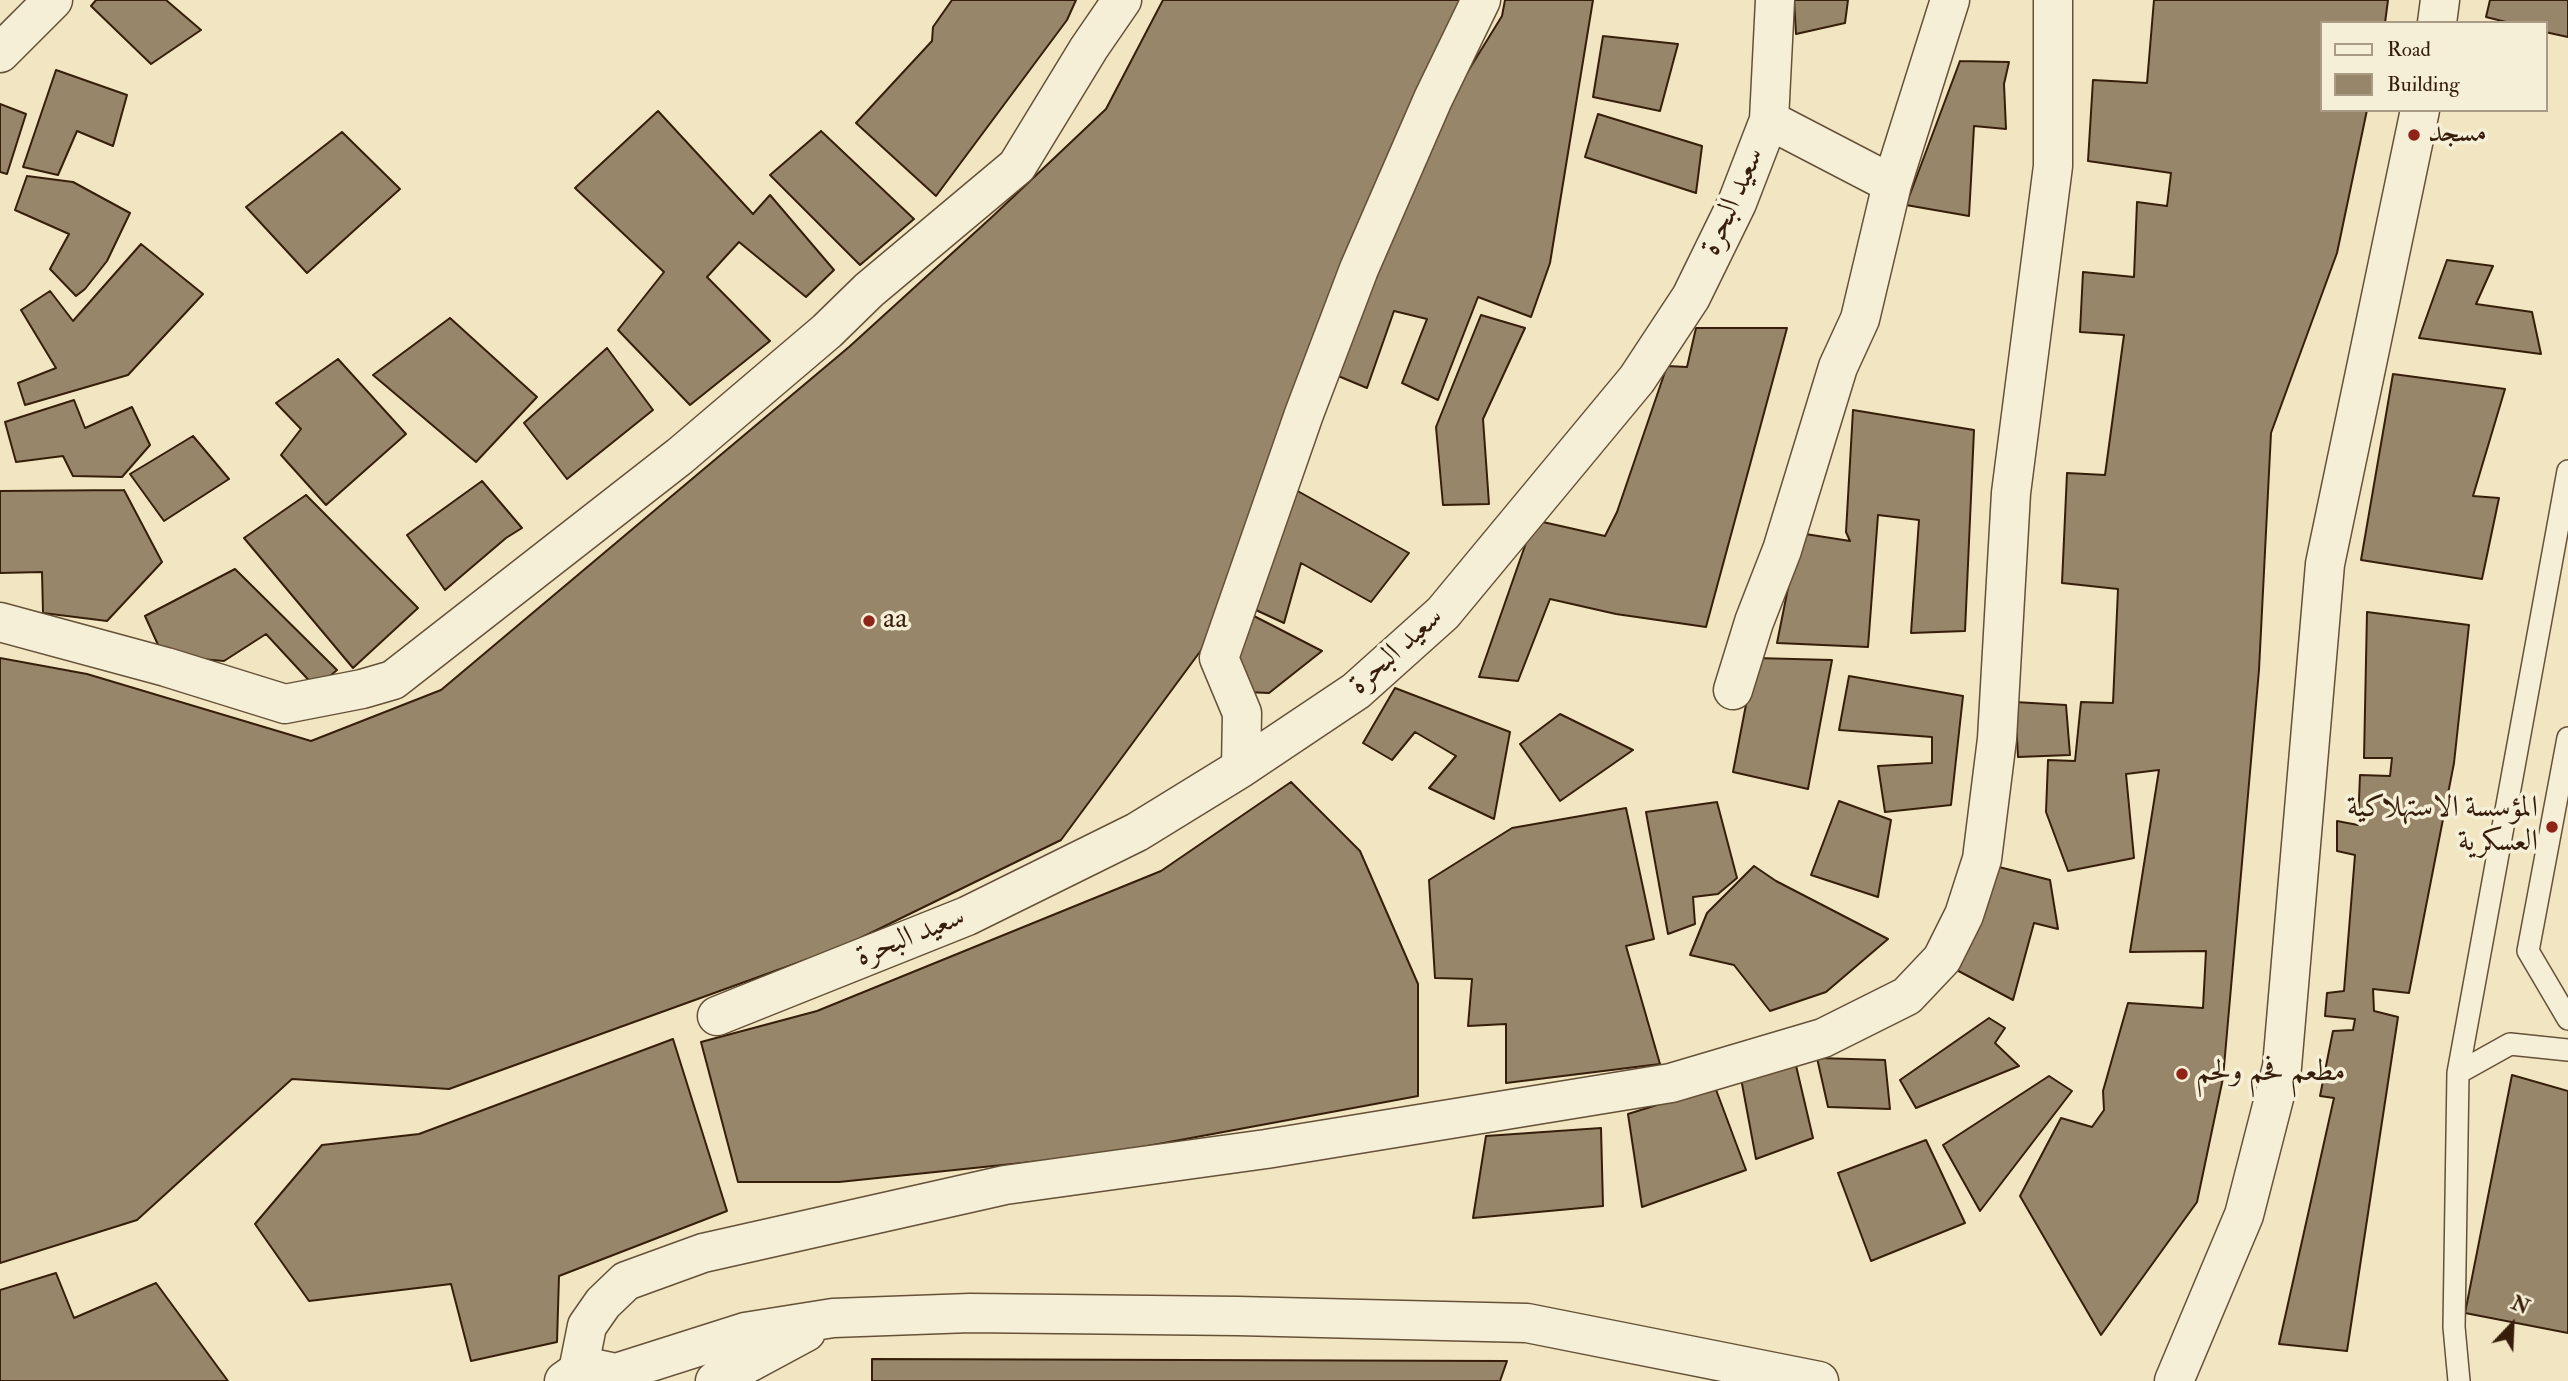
<!DOCTYPE html>
<html>
<head>
<meta charset="utf-8">
<style>
  body { margin:0 }
  #map { position:relative; width:2568px; height:1381px; overflow:hidden; background:#f1e6c1; font-family:"IM FELL Double Pica",serif }
  canvas { display:block }
  .legend { position:absolute; left:2320px; top:21px; width:228px; height:91px; box-sizing:border-box; background:#f6efd7; border:2px solid #a99b85; margin:0; padding:9px 12px; list-style:none; font-size:21px; color:#361e0a }
  .legend li { display:flex; align-items:center; gap:14px; height:35px }
  .legend b { width:35px; border:2px solid #a99b85 }
  .north { position:absolute; left:2477px; top:1290px; width:70px; height:70px; -webkit-text-stroke:5px #f6efd7; paint-order:stroke; rotate:23deg; font-size:19px; font-weight:700; line-height:28px; text-align:center; color:#361e0a }
  .north::after { content:''; display:block; margin:auto; width:24px; height:32px; background:#361e0a; clip-path:polygon(50% 0,100% 100%,50% 72%,0 100%) }
</style>
</head>
<body>
<div id="map">
<canvas width="2568" height="1381"></canvas>
<ul class="legend">
<li><b style="height:9px;background:#f6efd7"></b>Road</li>
<li><b style="height:19px;background:#978669"></b>Building</li>
</ul>
<div class="north">N</div>
</div>
<script>
const ctx = document.querySelector('canvas').getContext('2d');
ctx.lineJoin = 'round';
function fillPath(path, color) { ctx.fillStyle = color; ctx.fill(path, 'evenodd'); }
const toPath = rows => new Path2D(rows.map(r => 'M' + r).join(''));
function stroke(path, color, width, dash) { ctx.strokeStyle = color; ctx.lineWidth = width; ctx.lineCap = dash ? 'butt' : 'round'; ctx.setLineDash(dash || []); ctx.stroke(path); }
function label(font, color, halo, rows, align = 'center') {
  ctx.font = font + ' "IM FELL Double Pica",Amiri,serif'; ctx.lineWidth = 7; ctx.setLineDash([]); ctx.textBaseline = 'middle'; ctx.strokeStyle = halo; ctx.fillStyle = color; for (const [text, x, y, turn = 0] of rows) {
    ctx.save(); ctx.translate(x, y); ctx.rotate((+turn || 0) * Math.PI / 180); ctx.textAlign = isNaN(turn) ? turn : align; if (halo) ctx.strokeText(text, 0, 0); ctx.fillText(text, 0, 0); ctx.restore();
  }
}
const building = toPath([
  [96,0,166,0,201,30,151,64,91,6,96,0],
  [952,0,1076,0,1067,20,936,196,856,123,932,41,933,27,952,0],
  [1163,0,1463,0,1202,649,1061,840,844,946,449,1089,292,1079,137,1220,0,1263,0,658,87,674,311,741,441,690,849,347,993,216,1106,109,1163,0],
  [1505,0,1593,0,1550,263,1531,317,1478,297,1438,400,1402,383,1427,319,1394,311,1367,388,1331,373,1389,230,1465,76,1502,16,1505,0],
  [1794,0,1848,0,1845,23,1796,34,1794,0],
  [2154,0,2388,0,2385,23,2321,23,2321,110,2367,110,2337,253,2271,433,2259,670,2223,1078,2197,1202,2101,1335,2020,1196,2061,1118,2092,1127,2104,1110,2103,1091,2128,1003,2203,1008,2206,951,2130,952,2159,770,2126,774,2134,858,2068,871,2046,812,2048,760,2075,761,2081,702,2113,703,2118,589,2062,583,2067,473,2105,475,2124,335,2080,332,2083,272,2134,277,2137,202,2167,206,2171,173,2088,161,2093,80,2147,83,2154,0],
  [2490,0,2568,0,2568,37,2545,32,2545,23,2510,23,2486,17,2490,0],
  [1603,36,1678,44,1660,111,1593,97,1603,36],
  [1960,61,2009,62,2004,84,2006,129,1974,126,1969,216,1906,205,1960,61],
  [56,70,127,95,113,146,77,131,58,175,23,167,56,70],
  [0,104,26,114,7,174,0,172,0,104],
  [658,111,753,214,770,195,834,270,806,297,739,242,707,277,770,341,690,405,618,330,664,272,575,188,658,111],
  [1598,114,1702,146,1696,193,1585,157,1598,114],
  [821,131,914,219,860,265,770,175,821,131],
  [342,132,400,189,307,273,246,207,342,132],
  [27,176,73,182,130,213,107,261,85,289,76,296,50,269,69,234,15,210,27,176],
  [141,244,203,294,128,375,25,405,18,383,56,368,21,310,50,291,73,321,141,244],
  [2447,260,2493,266,2476,304,2532,312,2541,354,2419,338,2447,260],
  [1481,315,1525,328,1483,419,1489,504,1443,505,1436,427,1481,315],
  [450,318,537,397,476,462,373,375,450,318],
  [1696,328,1787,328,1706,627,1616,614,1550,599,1518,681,1479,677,1534,520,1605,536,1617,512,1667,366,1687,367,1696,328],
  [607,348,653,410,567,479,524,423,607,348],
  [338,359,406,434,326,505,281,455,301,429,276,403,338,359],
  [2393,374,2505,389,2473,496,2499,498,2482,579,2361,560,2393,374],
  [74,400,85,428,132,407,150,445,122,477,73,476,63,456,16,462,5,422,74,400],
  [1853,410,1974,430,1965,631,1911,633,1919,520,1878,515,1868,647,1777,643,1799,533,1850,541,1846,532,1853,410],
  [193,436,229,479,164,521,130,474,193,436],
  [482,481,522,528,506,538,445,590,407,535,482,481],
  [1294,489,1409,553,1371,602,1301,563,1284,623,1245,605,1294,489],
  [124,490,162,562,107,621,43,613,42,572,0,573,0,491,124,490],
  [306,495,418,608,353,668,244,538,306,495],
  [235,569,337,670,316,688,266,634,224,661,190,658,159,647,145,616,235,569],
  [2367,612,2469,625,2454,763,2409,993,2373,989,2374,1011,2398,1017,2347,1351,2279,1344,2334,1098,2320,1096,2333,1031,2353,1030,2355,1019,2325,1016,2327,993,2344,991,2355,855,2337,851,2337,821,2358,825,2360,775,2390,776,2392,758,2364,758,2367,612],
  [1250,614,1322,651,1269,693,1245,692,1224,659,1250,614],
  [1755,658,1832,660,1808,789,1733,772,1755,658],
  [1849,676,1963,696,1951,805,1885,812,1878,766,1932,763,1932,737,1839,730,1849,676],
  [1395,688,1510,732,1494,819,1429,788,1456,756,1415,732,1392,760,1363,743,1395,688],
  [2015,702,2066,705,2070,755,2018,757,2015,702],
  [1560,714,1633,750,1560,801,1520,744,1560,714],
  [1291,782,1360,851,1418,984,1418,1096,1099,1155,839,1182,738,1182,701,1042,817,1011,1161,871,1291,782],
  [1839,801,1891,820,1878,897,1811,875,1839,801],
  [1717,802,1737,878,1718,894,1693,897,1695,924,1668,934,1646,812,1717,802],
  [1626,808,1654,939,1626,946,1660,1064,1506,1083,1506,1024,1468,1026,1472,979,1435,978,1429,880,1512,828,1626,808],
  [1754,866,1776,881,1888,939,1826,992,1770,1011,1734,965,1690,955,1707,913,1754,866],
  [1995,866,2050,880,2058,929,2034,923,2013,1000,1951,967,1995,866],
  [1989,1018,2005,1028,1995,1043,2019,1066,1916,1108,1900,1080,1989,1018],
  [673,1039,727,1211,559,1276,557,1342,471,1361,451,1284,309,1301,255,1224,322,1145,419,1134,673,1039],
  [1794,1057,1813,1138,1756,1159,1740,1073,1794,1057],
  [1817,1058,1885,1060,1890,1109,1828,1107,1817,1058],
  [2512,1075,2568,1091,2568,1333,2465,1313,2512,1075],
  [2049,1076,2072,1091,1980,1211,1943,1145,2049,1076],
  [1715,1087,1746,1170,1642,1207,1628,1114,1715,1087],
  [1601,1128,1603,1206,1473,1218,1486,1136,1601,1128],
  [1926,1140,1965,1223,1871,1261,1838,1173,1926,1140],
  [56,1273,74,1318,156,1283,228,1381,0,1381,0,1290,56,1273],
  [872,1359,1507,1361,1500,1381,872,1381,872,1359]
]);
const service = toPath([
  [2568,738,2528,951,2568,1019],
  [2458,1073,2510,1044,2568,1050],
  [2459,1381,2454,1327,2458,1073,2568,471]
]);
const minor = toPath([
  [2437,23,2440,0],
  [0,53,53,0],
  [1769,120,1892,184],
  [0,622,166,667,285,704,362,689,393,680,680,456,827,331,869,290,1017,166,1089,48,1122,0],
  [1733,690,1754,622,1782,550,1838,367,1860,319,1892,184,1950,0],
  [1241,768,1242,713,1219,658,1304,414,1359,269,1433,99,1481,0],
  [717,1016,967,916,1137,832,1241,768,1356,691,1443,613,1637,379,1691,297,1737,203,1769,120,1775,0],
  [578,1371,587,1326,603,1303,626,1281,703,1253,1005,1185,1266,1149,1671,1083,1823,1038,1907,996,1942,959,1964,915,1982,859,1997,739,2011,493,2053,166,2053,0],
  [2174,1381,2244,1215,2282,1067,2325,564,2420,110]
]);
const tertiary = toPath([
  [616,1373,745,1332,833,1318,970,1313,1238,1316,1527,1323,1819,1381],
  [564,1381,578,1371,597,1369,616,1373,627,1381],
  [715,1381,806,1332]
]);
const markers = [
  [2414,135,7,"#8f2418"],
  [869,621,7,"#8f2418"],
  [2552,827,7,"#8f2418"],
  [2182,1074,7,"#8f2418"]
];
const poiNames = [
  ["مسجد",2428,135],
  ["aa",883,621],
  ["المؤسسة الاستهلاكية",2538,810,"right"],
  ["العسكرية",2538,844,"right"],
  ["مطعم فحم ولحم",2196,1074]
];
const streetNames = [
  ["سعيد البحرة",1734,202,-66],
  ["سعيد البحرة",1397,652,-42],
  ["سعيد البحرة",911,938,-22]
];
fillPath(building, '#978669');
stroke(building, '#361e0a', 2);
stroke(service, '#655038', 24);
stroke(minor, '#655038', 41);
stroke(tertiary, '#655038', 41);
stroke(service, '#f6efd7', 21);
stroke(minor, '#f6efd7', 38);
stroke(tertiary, '#f6efd7', 38);
for (const [x, y, r, color] of markers) { const dot = new Path2D(); dot.arc(x, y, r, 0, 2 * Math.PI); ctx.fillStyle = color; ctx.fill(dot); stroke(dot, '#f6efd7', 2.5); }
label('30px', '#361e0a', '#f6efd7', poiNames, 'left');
label('30px', '#361e0a', '#f6efd7', streetNames);
</script>
</body>
</html>
